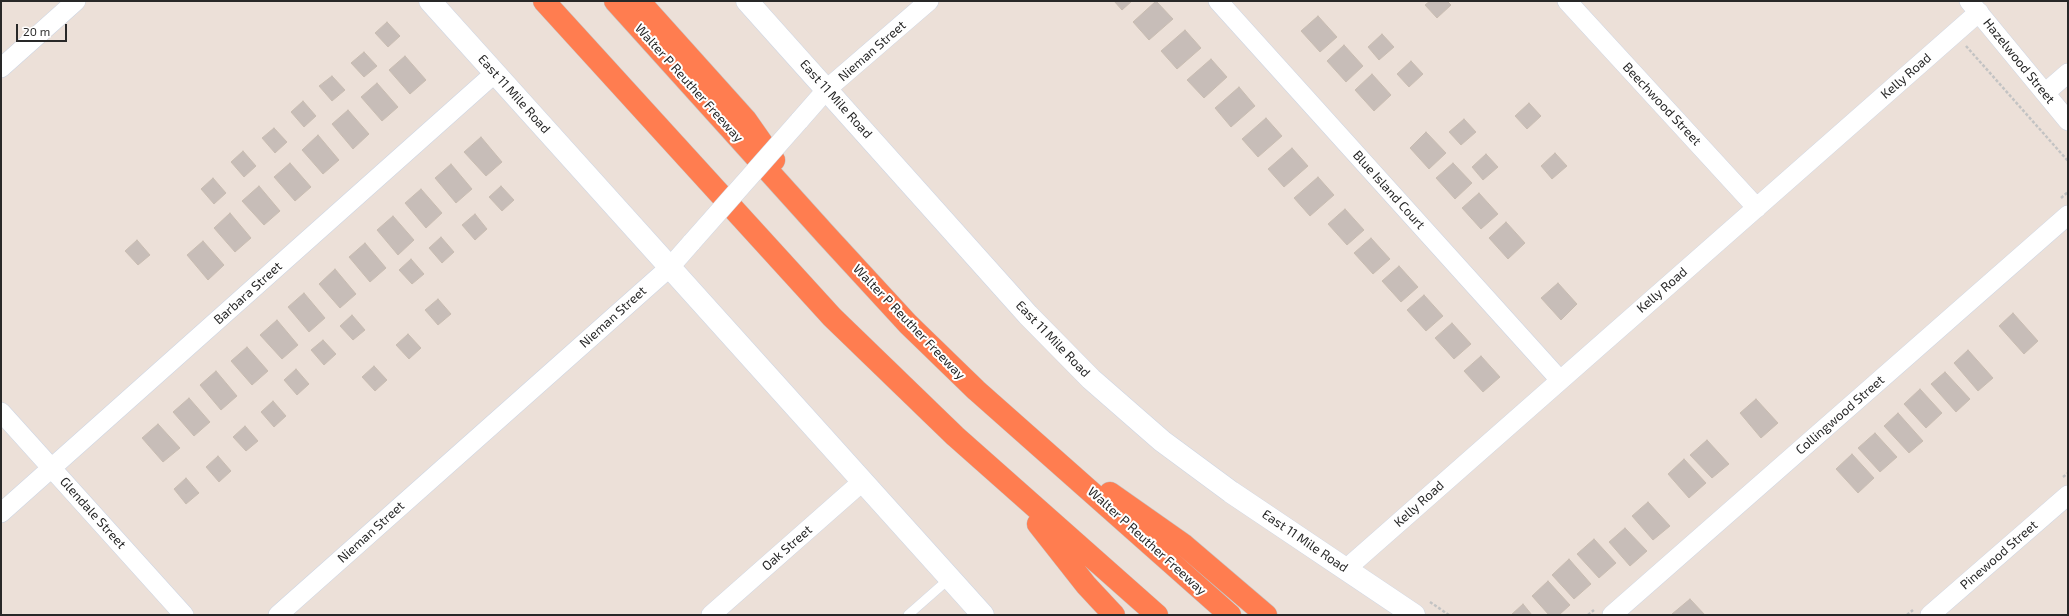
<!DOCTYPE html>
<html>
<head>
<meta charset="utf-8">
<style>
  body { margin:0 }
  #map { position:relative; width:2069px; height:616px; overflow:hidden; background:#ece0d8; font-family:"Exo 2",sans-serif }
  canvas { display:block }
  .frame { position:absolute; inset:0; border:2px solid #282828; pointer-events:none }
  .scale { position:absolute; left:16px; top:24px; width:51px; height:18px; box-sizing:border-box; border:2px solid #282828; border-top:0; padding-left:5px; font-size:12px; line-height:14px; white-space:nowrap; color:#282828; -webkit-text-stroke:3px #fff; paint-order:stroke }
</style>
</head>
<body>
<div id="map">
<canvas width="2069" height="616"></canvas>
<div class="frame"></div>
<div class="scale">20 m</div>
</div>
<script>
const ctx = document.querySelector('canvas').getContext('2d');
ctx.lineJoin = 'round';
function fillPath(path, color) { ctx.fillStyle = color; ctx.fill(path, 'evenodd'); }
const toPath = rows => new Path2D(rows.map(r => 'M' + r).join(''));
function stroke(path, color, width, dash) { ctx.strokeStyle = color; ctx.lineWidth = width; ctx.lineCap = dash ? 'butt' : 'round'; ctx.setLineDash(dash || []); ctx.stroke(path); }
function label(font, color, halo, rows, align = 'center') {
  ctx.font = font + ' "Exo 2",sans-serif'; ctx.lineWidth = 4; ctx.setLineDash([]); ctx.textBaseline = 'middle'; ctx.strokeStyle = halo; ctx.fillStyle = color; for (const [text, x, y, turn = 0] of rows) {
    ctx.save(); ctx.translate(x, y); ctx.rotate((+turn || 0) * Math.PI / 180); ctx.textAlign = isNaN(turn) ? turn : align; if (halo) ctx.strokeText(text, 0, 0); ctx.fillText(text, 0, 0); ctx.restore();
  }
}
const building = toPath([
  [1114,1,1132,1,1122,10,1114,1],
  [1156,1,1173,19,1149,40,1133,22,1156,1],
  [1430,1,1447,1,1451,5,1437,18,1425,5,1430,1],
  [1318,16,1337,37,1320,52,1301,31,1318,16],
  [387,22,400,36,388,47,375,33,387,22],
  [1185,30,1201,48,1177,69,1161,51,1185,30],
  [1382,34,1394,47,1379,60,1368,47,1382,34],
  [1344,45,1363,66,1346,82,1327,61,1344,45],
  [364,52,377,66,364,77,351,63,364,52],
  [405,56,426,80,410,94,389,70,405,56],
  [1211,59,1227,77,1204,98,1187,80,1211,59],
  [1411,61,1423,74,1409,87,1397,74,1411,61],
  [1372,74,1391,95,1374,111,1355,90,1372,74],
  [332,76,345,90,332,101,319,86,332,76],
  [377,83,398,107,382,121,361,97,377,83],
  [1239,87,1255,106,1231,127,1215,108,1239,87],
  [303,101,316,116,304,127,291,112,303,101],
  [1529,103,1541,116,1527,129,1515,116,1529,103],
  [348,110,369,134,353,149,332,124,348,110],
  [1266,118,1282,136,1258,157,1242,139,1266,118],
  [1464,119,1476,132,1461,145,1449,132,1464,119],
  [274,128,287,142,275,153,262,138,274,128],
  [1426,132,1446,153,1429,169,1410,148,1426,132],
  [318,135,339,160,323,174,302,150,318,135],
  [481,137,502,162,486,176,464,152,481,137],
  [1292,148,1308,166,1284,187,1268,169,1292,148],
  [243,151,256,166,244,177,231,162,243,151],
  [1555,153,1567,166,1552,179,1541,166,1555,153],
  [1486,154,1498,167,1483,180,1472,167,1486,154],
  [290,163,311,187,295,201,274,177,290,163],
  [1453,163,1472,183,1455,199,1436,178,1453,163],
  [451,164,472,189,456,203,435,178,451,164],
  [1318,177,1334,195,1310,216,1294,198,1318,177],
  [213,178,226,193,214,204,201,189,213,178],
  [259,186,280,211,264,225,242,201,259,186],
  [501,186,514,200,502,211,489,197,501,186],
  [421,189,442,213,426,228,405,203,421,189],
  [1479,193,1498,214,1481,229,1462,208,1479,193],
  [1345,209,1364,230,1347,245,1328,224,1345,209],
  [230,213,251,238,235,252,214,228,230,213],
  [475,214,487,229,475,240,462,225,475,214],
  [393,216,414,240,398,255,377,230,393,216],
  [1506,222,1525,243,1508,259,1489,238,1506,222],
  [441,237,454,252,442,263,429,248,441,237],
  [1371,238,1390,259,1373,274,1354,253,1371,238],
  [137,240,150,255,138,265,125,251,137,240],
  [203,241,224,265,208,280,187,255,203,241],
  [365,243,386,268,370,282,349,257,365,243],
  [411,259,424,274,412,284,399,270,411,259],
  [1399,266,1418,287,1401,302,1382,281,1399,266],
  [335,269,356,294,340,308,319,284,335,269],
  [1558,283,1577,304,1561,320,1541,298,1558,283],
  [304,293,325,318,309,332,288,307,304,293],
  [1424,295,1443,316,1426,331,1407,310,1424,295],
  [438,299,451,314,438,325,425,310,438,299],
  [2013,313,2038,341,2024,354,1999,326,2013,313],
  [352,315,365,330,353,340,340,326,352,315],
  [277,320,298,345,282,359,260,335,277,320],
  [1452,323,1471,344,1454,359,1435,338,1452,323],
  [408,334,421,348,409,359,396,345,408,334],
  [323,340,336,354,324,365,311,350,323,340],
  [247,347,268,371,252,385,231,361,247,347],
  [1968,350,1993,378,1978,391,1954,363,1968,350],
  [1481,356,1500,377,1483,392,1464,371,1481,356],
  [374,366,387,380,375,391,362,377,374,366],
  [296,369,309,384,297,395,284,380,296,369],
  [216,371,237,396,221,410,200,385,216,371],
  [1945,372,1970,399,1956,412,1931,384,1945,372],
  [1920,389,1942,413,1926,428,1904,404,1920,389],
  [189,398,210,422,194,436,173,412,189,398],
  [1756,399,1778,423,1761,438,1740,413,1756,399],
  [273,401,286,416,274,427,261,412,273,401],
  [1898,413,1923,441,1909,453,1884,426,1898,413],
  [158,424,180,448,163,462,142,438,158,424],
  [245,426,258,441,246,451,233,437,245,426],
  [1875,433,1897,457,1880,472,1858,448,1875,433],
  [1707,440,1729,464,1712,478,1690,455,1707,440],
  [1852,454,1874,478,1858,493,1836,469,1852,454],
  [218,456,231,471,219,482,206,467,218,456],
  [1684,459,1706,483,1689,498,1668,474,1684,459],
  [186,478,199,493,186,504,174,489,186,478],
  [1648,502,1670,526,1653,540,1632,516,1648,502],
  [1625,528,1647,551,1630,566,1609,542,1625,528],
  [1594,539,1616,563,1599,578,1577,554,1594,539],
  [1569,559,1591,584,1574,599,1552,575,1569,559],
  [1548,581,1570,605,1559,615,1549,615,1532,596,1548,581],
  [1690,599,1705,615,1673,615,1672,614,1690,599],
  [1523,604,1532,615,1511,615,1523,604]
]);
const path = toPath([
  [1966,46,2068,161],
  [2061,198,2068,192],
  [2063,477,2068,473],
  [1430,602,1449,615],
  [1588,615,1594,610],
  [1907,615,1913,610]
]);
const lane = toPath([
  [908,615,950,578]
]);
const street = toPath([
  [1218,1,1560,380],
  [1567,1,1757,208],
  [1969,1,2068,121],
  [1,68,76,1],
  [2045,93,2068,73],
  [799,121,827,89,929,1],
  [1,412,184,615],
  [1,513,495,73],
  [1346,569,1979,12],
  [278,615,670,267,692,242],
  [711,615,863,481],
  [1612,615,2068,215],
  [1930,615,2068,495]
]);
const secondary = toPath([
  [430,1,983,615],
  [747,1,1028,315,1091,379,1162,441,1231,492,1414,615]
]);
const highway = toPath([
  [544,1,832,317,955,436,1157,615],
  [615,1,827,236,908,324,976,390,1230,615],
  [639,1,746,120,774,160],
  [1110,493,1184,545,1266,615],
  [1038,524,1086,585,1114,615]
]);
const streetBridge = toPath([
  [692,242,799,121]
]);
const streetNames = [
  ["Nieman Street",872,51,-41],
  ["Hazelwood Street",2019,61,51],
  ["Kelly Road",1906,76,-41],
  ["Walter P Reuther Freeway",689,83,48],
  ["East 11 Mile Road",514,94,48],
  ["East 11 Mile Road",836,99,48],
  ["Beechwood Street",1662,104,47],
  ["Blue Island Court",1389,190,48],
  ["Kelly Road",1662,290,-41],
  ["Barbara Street",248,293,-42],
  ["Nieman Street",613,317,-42],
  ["Walter P Reuther Freeway",909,322,46],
  ["East 11 Mile Road",1053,339,46],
  ["Collingwood Street",1840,415,-41],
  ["Kelly Road",1419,504,-42],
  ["Glendale Street",93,513,48],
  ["Nieman Street",371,532,-42],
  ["Walter P Reuther Freeway",1147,541,42],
  ["East 11 Mile Road",1305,541,34],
  ["Oak Street",787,548,-41],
  ["Pinewood Street",1999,555,-41]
];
fillPath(building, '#c7bdb8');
stroke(building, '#c8bcb1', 1);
stroke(lane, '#cdd5e3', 10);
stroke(street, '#cdd5e3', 20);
stroke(secondary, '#cdd5e3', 23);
stroke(highway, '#c3c3c3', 23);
stroke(path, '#c3c3c3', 2.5, [3, 2]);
stroke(lane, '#fff', 9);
stroke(street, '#fff', 19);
stroke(secondary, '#fff', 22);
stroke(highway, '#ff7d50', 22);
stroke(streetBridge, '#cdd5e3', 20, []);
stroke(streetBridge, '#fff', 19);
label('13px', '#282828', '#fff', streetNames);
</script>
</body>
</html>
